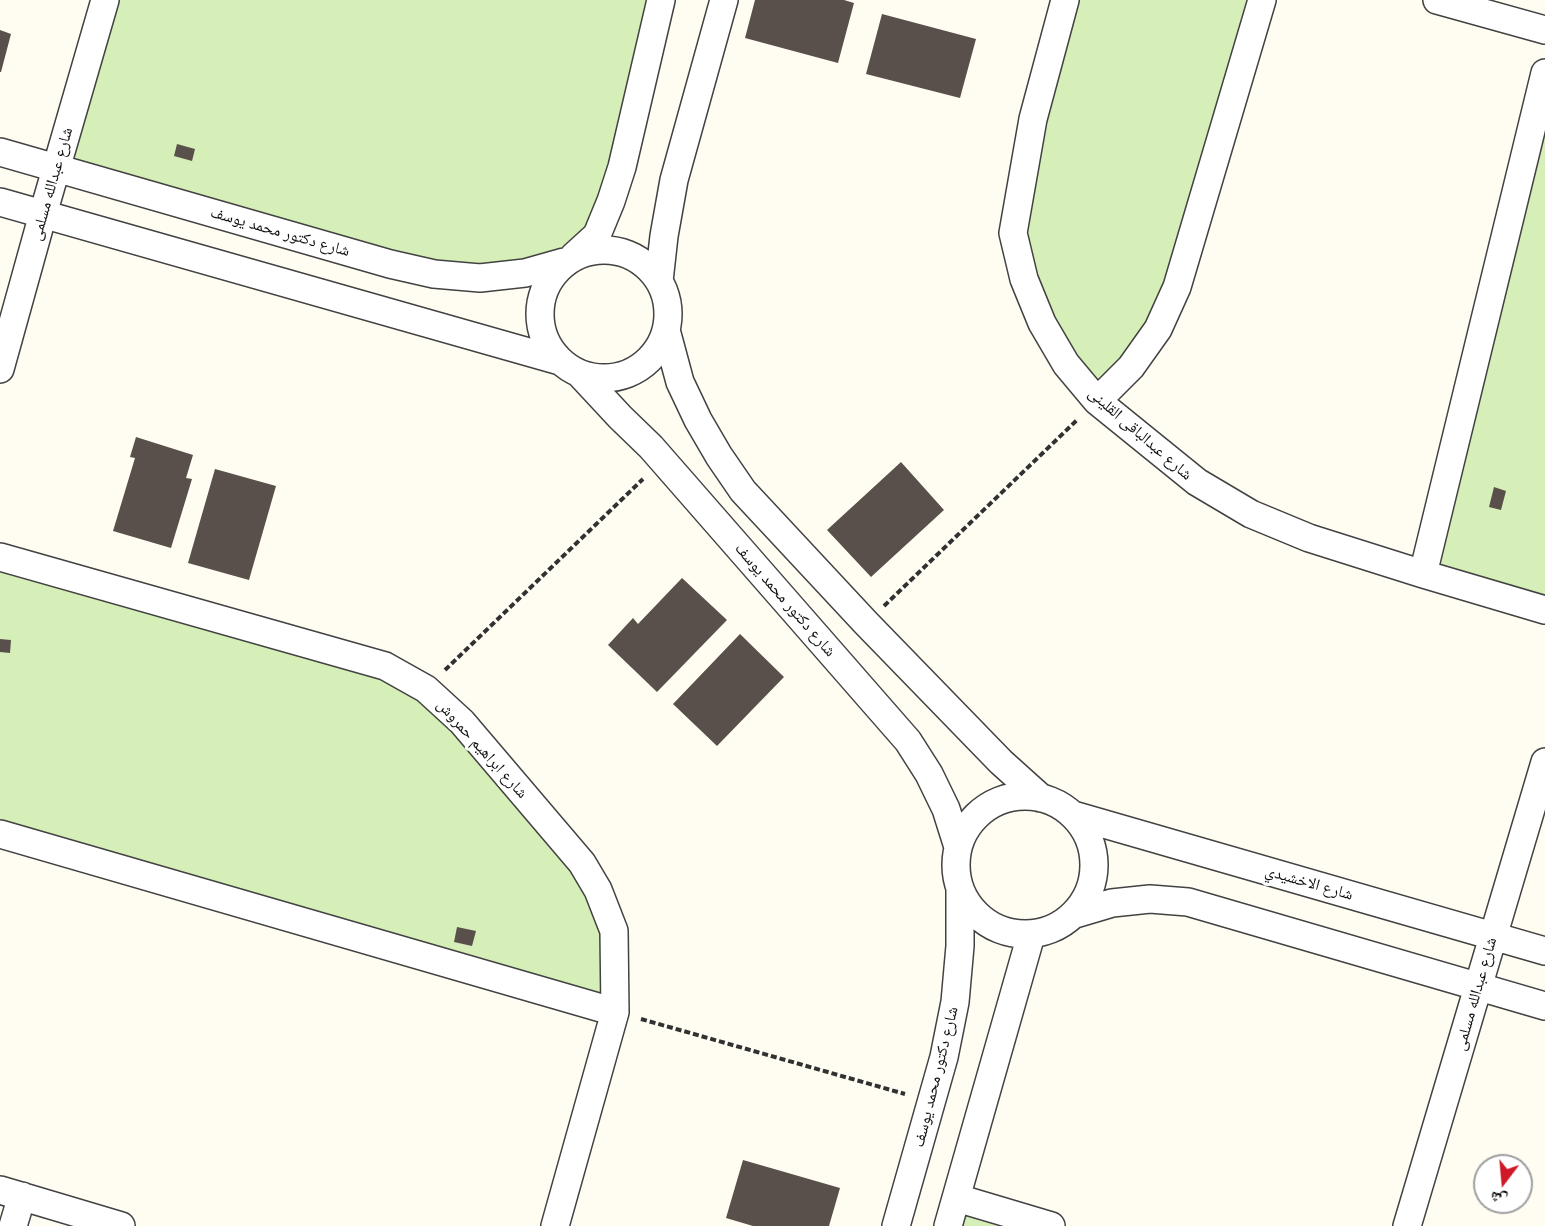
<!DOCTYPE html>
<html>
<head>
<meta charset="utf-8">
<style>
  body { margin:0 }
  #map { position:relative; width:1545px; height:1226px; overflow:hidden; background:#fffcf2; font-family:"Noto Serif","Noto Naskh Arabic",serif }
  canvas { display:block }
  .north { position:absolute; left:1473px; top:1154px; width:60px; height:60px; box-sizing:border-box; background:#fff; border:2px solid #9f9f9f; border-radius:50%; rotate:196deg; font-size:16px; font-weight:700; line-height:24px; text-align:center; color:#0f0f0f }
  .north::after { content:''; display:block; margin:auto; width:21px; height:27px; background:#cf1828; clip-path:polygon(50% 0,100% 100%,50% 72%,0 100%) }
</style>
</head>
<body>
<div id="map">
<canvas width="1545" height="1226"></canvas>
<div class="north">ش</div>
</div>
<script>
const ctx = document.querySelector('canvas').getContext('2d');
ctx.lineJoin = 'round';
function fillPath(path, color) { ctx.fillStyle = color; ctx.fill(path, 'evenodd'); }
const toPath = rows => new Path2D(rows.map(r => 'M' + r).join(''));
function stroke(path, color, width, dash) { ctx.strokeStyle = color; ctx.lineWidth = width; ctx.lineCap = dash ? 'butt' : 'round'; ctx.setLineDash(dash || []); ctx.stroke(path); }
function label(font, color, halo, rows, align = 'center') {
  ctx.font = font + ' "Noto Serif","Noto Naskh Arabic",serif'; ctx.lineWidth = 6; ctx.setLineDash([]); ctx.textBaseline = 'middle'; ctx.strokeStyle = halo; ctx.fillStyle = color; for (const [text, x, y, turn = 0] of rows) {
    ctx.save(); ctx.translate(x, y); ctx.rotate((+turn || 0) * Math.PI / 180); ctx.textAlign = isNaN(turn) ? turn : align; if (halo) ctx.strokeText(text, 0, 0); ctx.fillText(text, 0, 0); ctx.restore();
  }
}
const green = toPath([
  [107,0,661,0,622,167,564,262,480,278,56,168],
  [1068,0,1262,0,1177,287,1097,401,1024,279,1013,233],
  [1545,73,1545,610,1423,574],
  [0,557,385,666,485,749,614,931,615,1012,0,834],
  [957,1198,1051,1226,948,1226]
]);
const building = toPath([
  [755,0,844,0,854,3,838,63,745,38],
  [882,14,976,39,960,98,866,74],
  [0,30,11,34,1,72,0,72],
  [177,144,195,149,192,161,174,156],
  [136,437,193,455,186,478,192,479,171,548,113,531,135,458,130,457],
  [901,462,944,510,871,577,827,530],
  [215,469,276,486,249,580,188,563],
  [1494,487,1506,491,1501,510,1489,507],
  [682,578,727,620,657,692,608,645,633,618,638,624],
  [740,634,784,677,717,746,673,704],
  [0,639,11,640,10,653,0,652],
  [457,927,476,931,472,946,454,942],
  [743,1160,840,1188,829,1226,753,1226,726,1218]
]);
const path = toPath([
  [884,606,1077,420],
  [445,670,643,479],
  [641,1019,905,1094]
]);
const minor = toPath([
  [1065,0,1033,119,1013,233,1024,279,1042,323,1066,364,1097,401,1197,482,1251,514,1309,538,1423,574,1545,610],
  [1437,0,1545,30],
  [0,152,390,264,434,274,480,278,525,273,564,262],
  [0,202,560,361],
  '540 314a64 64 0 1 1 128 0a64 64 0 1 1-128 0Z',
  [574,256,597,235,611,201,622,167,661,0],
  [659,281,664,236,674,180,724,0],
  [666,330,680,382,698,420,719,456,743,491,866,623,1001,762,1041,798],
  [0,369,43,214,105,0],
  [580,374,620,417,651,447,908,741,929,774,946,809,958,847],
  [1097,401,1131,367,1158,329,1177,287,1262,0],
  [0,557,385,666,426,689,462,722,582,863,598,890,614,931,615,1012,555,1226],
  [1423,574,1545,73],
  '956 865a69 69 0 1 1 138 0a69 69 0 1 1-138 0Z',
  [1073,815,1545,951],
  [0,834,615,1012],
  [1075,914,1112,903,1150,899,1188,902,1545,1006],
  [0,1190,121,1226],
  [957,1198,1051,1226],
  [13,1226,22,1196],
  [896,1226,944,1057,955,1002,960,946,960,890],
  [948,1226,1031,935],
  [1407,1226,1545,762]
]);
const streetNames = [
  ["شارع عبدالله مسلمى",52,184,-74],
  ["شارع دكتور محمد يوسف",280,232,16],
  ["شارع عبدالباقى القلينى",1140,434,41],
  ["شارع دكتور محمد يوسف",785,600,49],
  ["شارع ابراهيم حمروش",482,749,48],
  ["شارع الاخشيدي",1309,883,16],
  ["شارع عبدالله مسلمى",1476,994,-74],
  ["شارع دكتور محمد يوسف",936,1077,-76]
];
fillPath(green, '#d6eeb7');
fillPath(building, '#59504b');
stroke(minor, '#424242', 30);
stroke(path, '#313131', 4, [6, 3]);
stroke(minor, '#fff', 27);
label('16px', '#0f0f0f', '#fff', streetNames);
</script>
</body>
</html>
